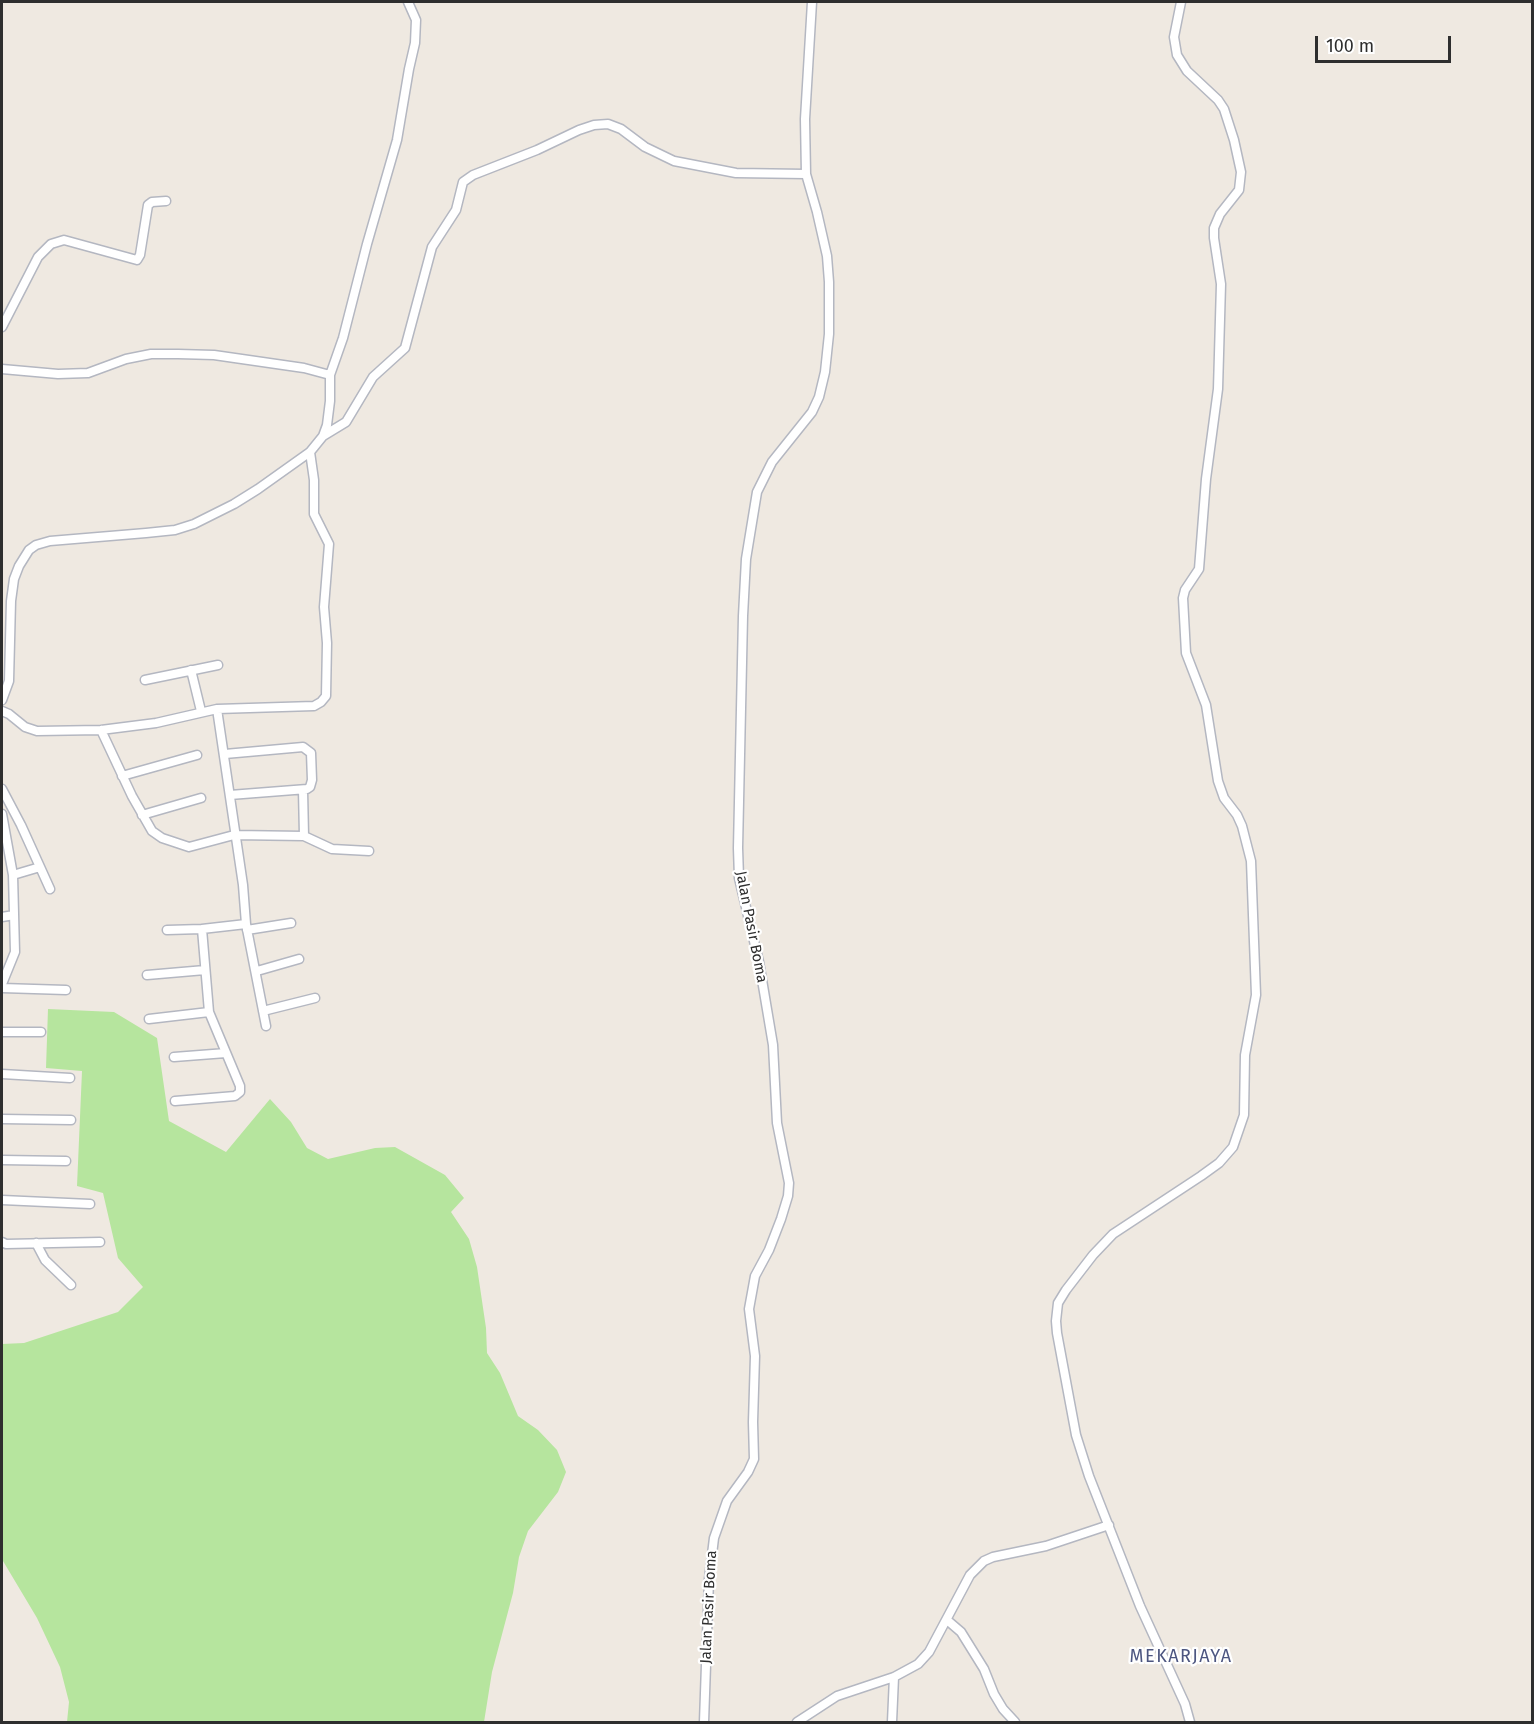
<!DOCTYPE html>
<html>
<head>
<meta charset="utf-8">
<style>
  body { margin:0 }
  #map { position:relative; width:1534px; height:1724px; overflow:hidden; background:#efe9e1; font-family:"Fira Sans",sans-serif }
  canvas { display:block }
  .frame { position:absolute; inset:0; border:3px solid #2e2e2e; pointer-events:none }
  .scale { position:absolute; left:1315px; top:36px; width:136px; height:27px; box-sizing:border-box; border:3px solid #2e2e2e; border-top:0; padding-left:8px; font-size:18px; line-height:21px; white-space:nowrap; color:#2e2e2e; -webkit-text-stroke:4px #fff; paint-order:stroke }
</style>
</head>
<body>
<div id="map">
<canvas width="1534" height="1724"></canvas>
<div class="frame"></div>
<div class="scale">100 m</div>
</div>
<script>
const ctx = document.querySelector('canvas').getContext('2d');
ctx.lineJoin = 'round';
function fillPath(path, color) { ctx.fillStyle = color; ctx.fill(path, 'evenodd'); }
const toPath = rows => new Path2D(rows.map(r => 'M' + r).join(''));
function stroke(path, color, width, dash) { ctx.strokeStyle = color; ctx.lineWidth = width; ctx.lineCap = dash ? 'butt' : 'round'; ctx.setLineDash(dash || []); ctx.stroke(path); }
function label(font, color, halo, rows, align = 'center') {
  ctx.font = font + ' "Fira Sans",sans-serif'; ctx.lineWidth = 4.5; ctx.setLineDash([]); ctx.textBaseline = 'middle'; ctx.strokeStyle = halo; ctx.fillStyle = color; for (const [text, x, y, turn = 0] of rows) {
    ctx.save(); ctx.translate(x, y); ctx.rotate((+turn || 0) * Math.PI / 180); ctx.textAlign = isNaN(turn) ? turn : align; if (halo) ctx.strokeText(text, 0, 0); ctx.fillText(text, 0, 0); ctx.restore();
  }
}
const green = toPath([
  [48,1009,114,1012,157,1038,169,1121,226,1152,270,1099,291,1122,307,1148,328,1159,375,1148,395,1147,445,1175,464,1198,451,1212,469,1239,477,1267,486,1328,487,1353,500,1373,518,1416,538,1430,557,1450,566,1472,558,1492,528,1531,519,1557,513,1593,492,1672,484,1722,67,1722,69,1702,60,1667,37,1618,3,1561,2,1550,2,1344,24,1343,118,1312,143,1287,118,1258,103,1193,77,1186,82,1071,46,1068]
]);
const minor = toPath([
  [1181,2,1174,37,1177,55,1187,71,1218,100,1224,109,1234,140,1241,172,1239,190,1220,214,1214,228,1214,238,1221,284,1218,389,1206,479,1199,569,1185,590,1183,598,1186,653,1206,705,1218,781,1224,798,1237,815,1242,826,1251,861,1256,995,1245,1055,1244,1115,1233,1147,1219,1163,1201,1176,1113,1234,1093,1255,1066,1290,1058,1303,1056,1321,1057,1333,1076,1435,1089,1476,1140,1606,1185,1704,1190,1722],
  [2,327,38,257,51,244,64,240,137,260,140,255,148,205,152,202,166,201],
  [2,369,58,374,88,373,126,359,151,354,178,354,214,355,304,368,330,375],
  [323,436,346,422,373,377,405,348,432,247,456,210,463,182,473,175,537,150,579,130,594,125,608,124,621,129,645,147,674,161,736,173,806,174],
  [191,670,201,711],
  [145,680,218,665],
  [2,700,9,681,11,601,14,579,19,566,29,550,36,545,50,541,146,533,175,530,194,524,234,504,258,489,310,452,323,436,327,425,330,401,330,375,343,338,367,244,397,140,409,69,415,43,416,20,408,2],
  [217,709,243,885,246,924,266,1026],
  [2,711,9,714,25,727,37,731,101,730,156,723,217,709,314,706,321,702,326,696,327,643,324,607,329,544,314,514,314,480,310,452],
  [101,730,132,796,152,831,162,838,189,847,234,835,304,836,332,849,369,851],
  [225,754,303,747,311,753,312,780,310,787,307,789,230,795],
  [122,776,197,755],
  [2,789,21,825,50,889],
  [303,790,304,836],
  [2,814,13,875,15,952,2,984],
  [142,815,201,798],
  [13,875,40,867],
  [2,917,14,915],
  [167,930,202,929],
  [247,930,291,923],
  [257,971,299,959],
  [147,975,205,970],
  [2,988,66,990],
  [263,1011,315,998],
  [149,1019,209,1012],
  [2,1032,41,1032],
  [174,1057,226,1053],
  [2,1074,70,1078],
  [175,1101,235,1096,240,1092,240,1086,209,1012,202,929,246,924],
  [2,1119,71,1120],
  [2,1160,66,1161],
  [2,1200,90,1204],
  [2,1242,6,1244,100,1242],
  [36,1243,45,1260,71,1285],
  [947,1620,961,1632,984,1669,994,1694,1003,1709,1015,1722],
  [704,1722,709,1579,714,1538,727,1501,748,1472,754,1459,753,1422,755,1356,749,1309,755,1276,769,1250,781,1219,788,1196,789,1183,777,1123,773,1045,759,962,739,878,738,848,743,616,746,559,757,492,772,462,812,412,819,397,825,372,829,334,829,282,827,256,817,212,806,174,805,119,812,2],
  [797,1722,837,1696,894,1677,918,1664,929,1652,970,1575,984,1561,993,1557,1046,1546,1109,1525],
  [892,1722,894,1677]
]);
const streetNames = [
  ["Jalan Pasir Boma",751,927,79],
  ["Jalan Pasir Boma",709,1607,-87]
];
const quarterNames = [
  ["MEKARJAYA",1181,1657]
];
fillPath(green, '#b6e59e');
stroke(minor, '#b4b7c1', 11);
stroke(minor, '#fff', 8);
label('15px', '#2e2e2e', '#fff', streetNames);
ctx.letterSpacing = '1.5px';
label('18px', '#4d5680', '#fff', quarterNames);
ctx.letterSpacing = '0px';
</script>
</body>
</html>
